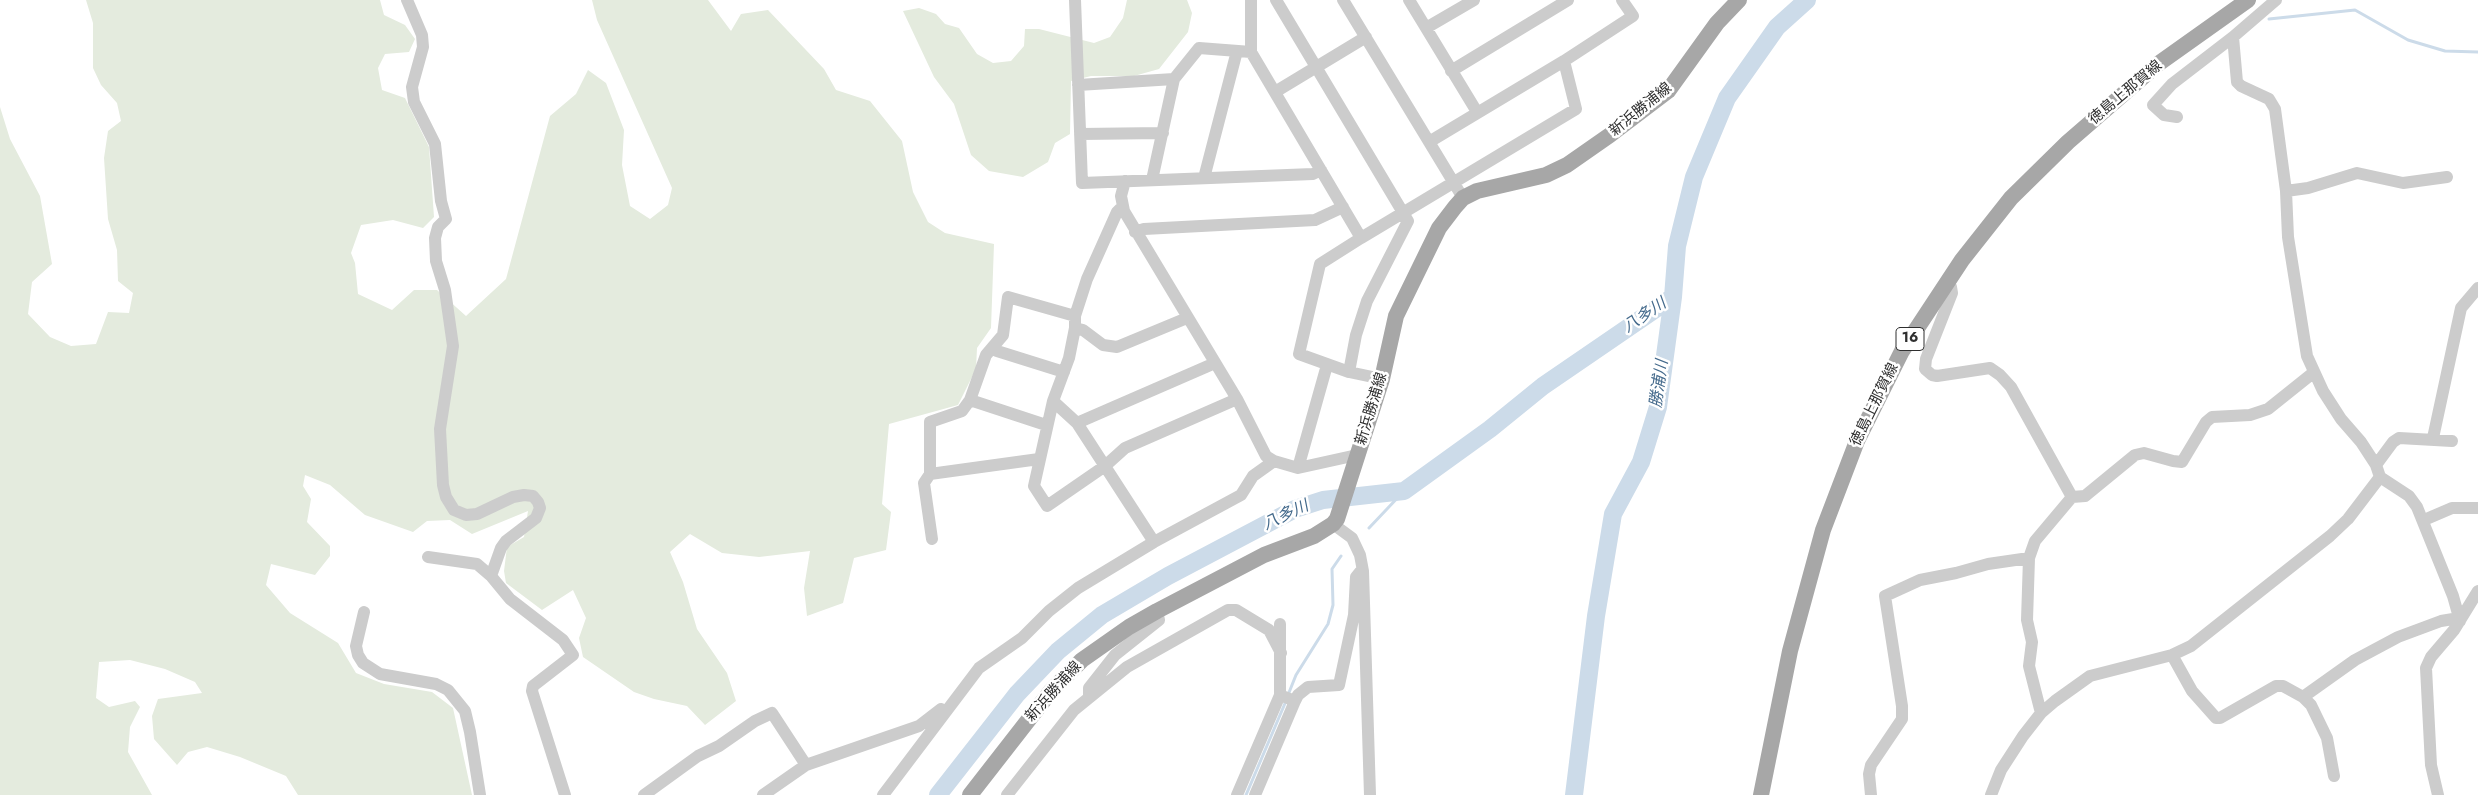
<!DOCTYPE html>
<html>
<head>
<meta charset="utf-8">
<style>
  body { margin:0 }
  canvas { display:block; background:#fff }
</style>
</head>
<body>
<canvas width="2478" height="795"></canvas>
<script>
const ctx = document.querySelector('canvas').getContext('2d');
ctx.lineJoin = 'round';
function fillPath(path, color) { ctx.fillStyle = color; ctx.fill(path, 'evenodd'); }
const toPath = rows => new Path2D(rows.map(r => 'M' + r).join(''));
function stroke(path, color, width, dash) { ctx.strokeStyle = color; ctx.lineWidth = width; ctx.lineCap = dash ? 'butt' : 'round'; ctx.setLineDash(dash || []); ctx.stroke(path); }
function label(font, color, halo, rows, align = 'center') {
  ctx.font = font + ' Jost,"Noto Sans JP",sans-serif'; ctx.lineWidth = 5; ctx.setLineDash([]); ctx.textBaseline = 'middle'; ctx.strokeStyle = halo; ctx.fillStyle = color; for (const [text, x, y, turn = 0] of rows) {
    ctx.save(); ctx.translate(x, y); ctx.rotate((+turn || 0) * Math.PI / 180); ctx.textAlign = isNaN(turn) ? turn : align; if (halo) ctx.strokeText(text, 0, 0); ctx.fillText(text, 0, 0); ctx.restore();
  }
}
const green = toPath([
  [86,0,380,0,384,15,405,25,415,39,409,52,385,54,378,68,382,90,405,98,429,147,434,217,423,228,393,220,361,225,351,253,355,263,358,294,392,310,414,290,437,290,466,316,506,279,550,116,576,94,588,70,606,83,624,130,622,165,630,206,650,219,668,205,672,188,597,20,592,0,708,0,731,31,741,14,768,10,824,69,836,90,870,101,902,141,913,192,928,222,945,233,994,244,991,328,977,348,976,369,958,405,889,424,882,504,891,512,886,550,854,558,843,603,807,616,804,588,810,551,759,557,722,553,690,534,670,552,683,582,697,629,727,673,736,701,705,725,687,706,654,699,634,692,583,657,579,638,586,618,573,590,542,610,506,583,504,571,507,547,524,537,528,511,472,534,450,520,427,521,413,532,365,515,330,485,305,475,303,486,311,499,307,522,330,546,330,556,315,575,271,564,266,585,290,613,338,643,356,673,384,684,432,692,453,708,472,795,298,795,286,776,240,757,207,747,188,752,177,765,154,739,152,716,158,699,202,693,195,682,165,669,130,660,99,662,96,698,109,707,135,701,140,707,130,727,128,752,152,795,0,795,0,107,10,139,40,196,52,264,32,282,28,314,50,337,71,346,96,344,108,312,129,313,133,293,118,281,117,250,108,219,104,158,108,131,121,121,117,103,101,85,93,68,93,23],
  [1127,0,1187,0,1192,13,1188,32,1159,69,1134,76,1091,76,1071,81,1070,134,1055,143,1048,162,1023,177,989,171,971,155,954,104,934,77,903,11,919,8,936,14,945,24,959,28,977,54,993,63,1011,61,1024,46,1025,29,1039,29,1094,43,1110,37,1123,18]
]);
const stream = toPath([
  [2269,19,2355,10,2408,40,2445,51,2478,52],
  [1369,528,1404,491],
  [1288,695,1296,675,1328,624,1333,605,1332,569,1341,556],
  [1246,795,1286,701]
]);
const river = toPath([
  [938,795,1017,694,1058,651,1102,615,1168,576,1295,509,1323,500,1404,491,1490,429,1543,386,1673,297],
  [1574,795,1596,616,1613,514,1641,462,1658,407,1673,297,1677,246,1694,177,1727,98,1777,27,1807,0]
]);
const minor = toPath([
  [407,0,422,35,423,47,412,87,414,102,435,144,441,201,446,219,438,227,435,238,436,261,445,290,453,346,440,429,443,485,446,497,454,510,466,515,477,514,513,497,524,495,533,496,538,502,540,508,536,518,506,541,501,548,491,576],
  [1075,0,1082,183,1313,174,1321,170],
  [1251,0,1251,52,1361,238],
  [1276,0,1408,221,1367,301,1356,335,1349,372],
  [1343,0,1463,198],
  [1409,0,1477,112],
  [1426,28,1474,0],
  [1451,71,1568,0],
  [1078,85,1174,79,1199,48,1251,52],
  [1275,92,1366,37],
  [2177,117,2164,115,2153,105,2172,84,2233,37],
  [1080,134,1163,133],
  [1429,142,1564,61,1633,16,1622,0],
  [1204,178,1237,51],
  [1152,180,1174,79],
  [1125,181,1121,196,1124,211,1237,399,1266,456,1274,461,1298,468,1357,455],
  [2286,191,2308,188,2357,173,2403,183,2447,177],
  [1122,207,1117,212,1087,279,1075,316,1075,328,1069,358,1053,401,1077,423,1154,542],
  [1135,232,1144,229,1315,220,1343,207],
  [1947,282,1951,287,1952,293,1926,359,1925,369,1932,375,1937,376,1990,368,2000,375,2011,387,2072,497,2085,496,2135,455,2144,453,2173,461,2182,462,2206,422,2212,417,2250,415,2268,409,2313,373],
  [1075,328,1083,330,1103,345,1117,347,1187,318],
  [992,348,997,351,1064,372],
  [1382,379,1349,372,1299,354,1320,264,1361,238,1576,109,1564,61],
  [970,400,962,411,930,422,930,474,1039,459],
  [1053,401,1034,486,1047,506,1105,466,1125,448,1237,399],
  [1077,423,1215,363],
  [1046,425,970,400,986,355,1003,335,1008,297,1075,316],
  [2433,438,2461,308,2478,288],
  [2376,465,2393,442,2399,438,2452,441],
  [1298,468,1327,365],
  [930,474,924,483,932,539],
  [2424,520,2452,508,2478,508],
  [1333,524,1352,538,1360,555,1363,571,1370,795],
  [428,557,477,564,491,576,510,599,563,640,573,655,533,686,532,691,565,795],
  [364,612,356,646,358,655,363,663,380,674,436,684,448,690,465,711,470,732,480,795],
  [1280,624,1280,695,1295,701,1298,695,1308,687,1339,685,1354,615,1356,577,1360,572],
  [2172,655,2192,691,2216,718,2220,718,2276,686,2283,686,2303,697,2355,660,2398,637,2441,621,2453,619,2460,621,2453,596,2417,507,2409,496,2380,477,2376,465,2361,442,2341,419,2323,391,2307,356,2288,237,2286,191,2275,109,2269,99,2241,86,2237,82,2233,37,2276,0],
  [1089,697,1089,688,1115,655,1159,620,1157,611],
  [2303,697,2311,705,2327,738,2334,776],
  [2041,713,2029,666,2032,642,2027,620,2029,558,2035,541,2072,497],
  [644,795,698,756,719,746,755,721,772,713,806,765],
  [763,795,806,765,919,726,941,709],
  [883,795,979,668,1022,638,1049,611,1078,588,1154,542,1241,495,1253,476,1274,461],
  [1007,795,1074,710,1127,667,1228,610,1236,610,1269,630,1281,653],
  [1237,795,1280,695],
  [1255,795,1295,701],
  [1871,795,1869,774,1871,765,1902,719,1902,706,1885,596,1920,580,1956,573,1988,564,2029,558],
  [1991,795,2001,770,2023,736,2041,713,2055,701,2090,676,2172,655,2191,646,2330,536,2348,519,2380,477],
  [2438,795,2431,765,2426,668,2431,657,2454,630,2478,591]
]);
const major = toPath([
  [970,795,1051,691,1082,660,1129,627,1157,611,1264,555,1314,536,1333,524,1337,519,1382,379,1396,316,1439,228,1455,207,1463,198,1477,191,1546,175,1567,165,1610,135,1668,91,1717,23,1739,0],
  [1761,795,1790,651,1823,530,1857,441,1902,351,1962,260,2011,198,2068,142,2158,64,2248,0]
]);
const shields = [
  [1910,339,28]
];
const shieldNames = [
  ["16",1910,339]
];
const streetNames = [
  ["徳島上那賀線",2126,93,-40],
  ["新浜勝浦線",1641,110,-39],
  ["徳島上那賀線",1875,405,-64],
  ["新浜勝浦線",1372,409,-73],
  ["新浜勝浦線",1054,692,-48]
];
const waterNames = [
  ["八多川",1645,316,-34],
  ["勝浦川",1660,384,-82],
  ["八多川",1286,516,-25]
];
fillPath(green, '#e4ebde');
stroke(stream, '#ccdbe9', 3);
stroke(river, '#ccdbe9', 18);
stroke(minor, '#ccc', 12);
stroke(major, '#a7a7a7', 16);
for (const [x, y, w] of shields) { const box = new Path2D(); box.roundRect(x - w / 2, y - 11.5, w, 23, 4); ctx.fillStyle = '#fff'; ctx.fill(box); stroke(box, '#2f2f2f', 1); }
label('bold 14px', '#2f2f2f', null, shieldNames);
label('15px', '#2f2f2f', '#fff', streetNames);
label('italic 16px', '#43698b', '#fff', waterNames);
</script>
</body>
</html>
